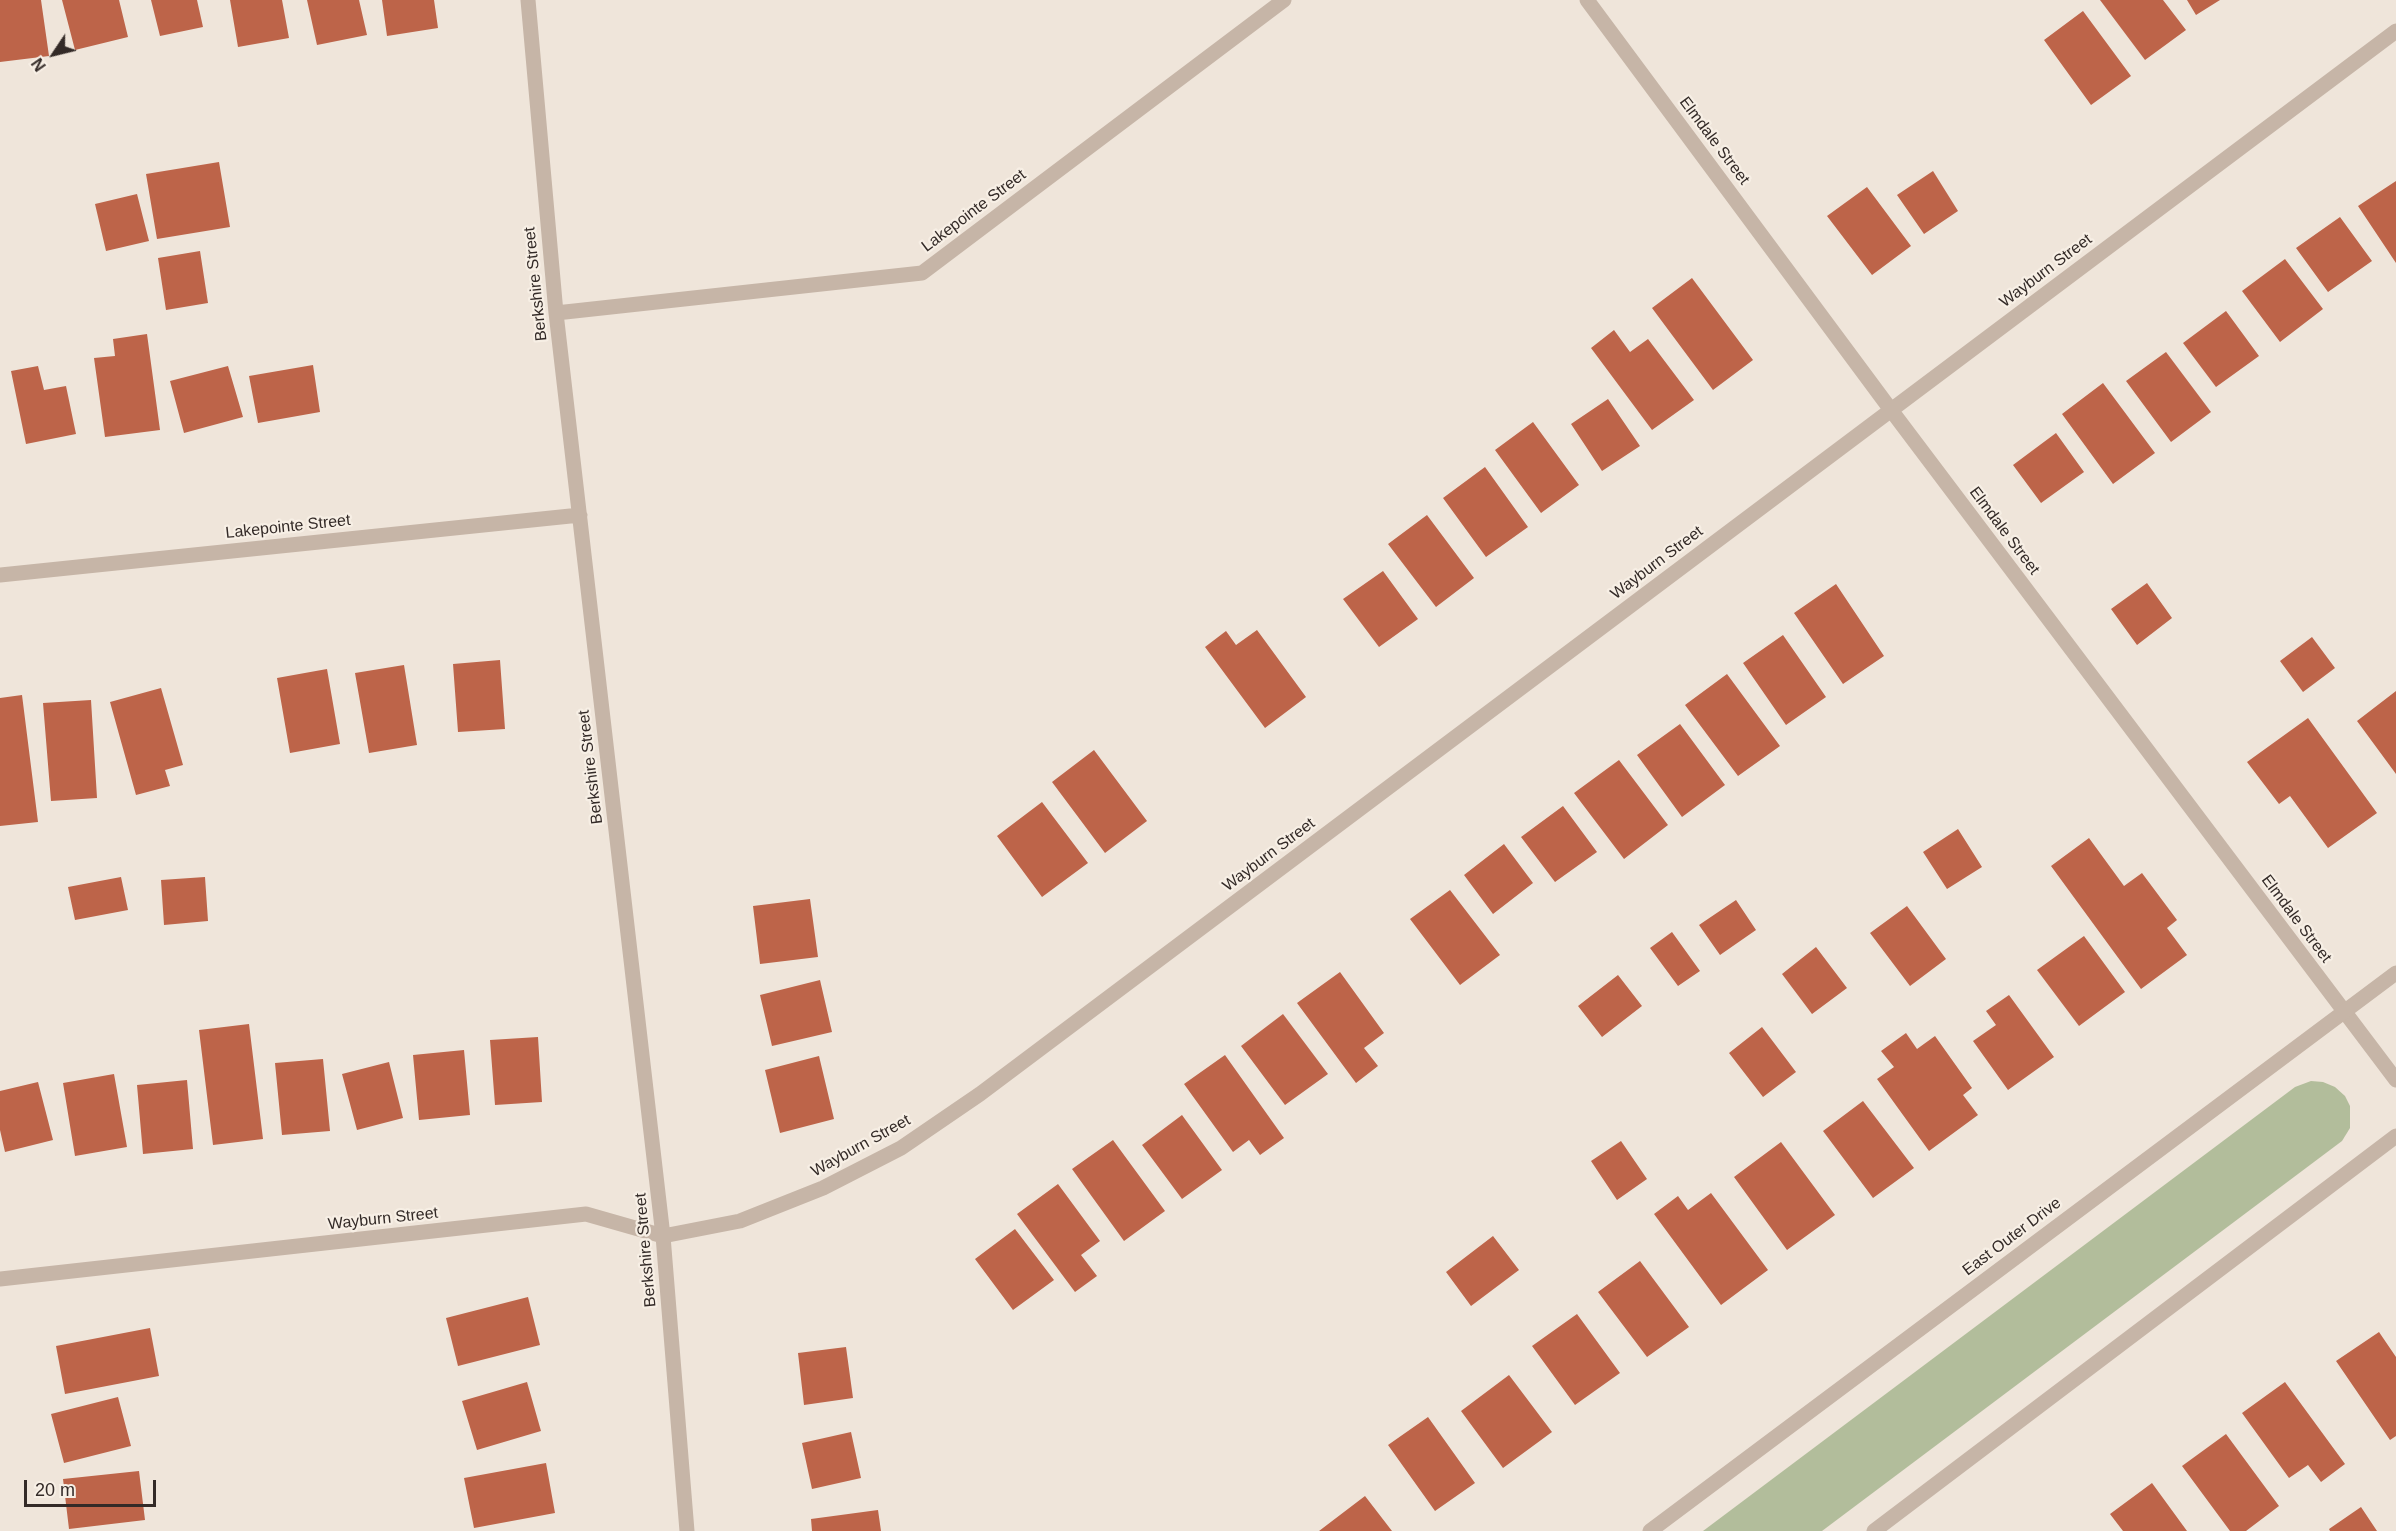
<!DOCTYPE html>
<html>
<head>
<meta charset="utf-8">
<style>
  body { margin:0 }
  #map { position:relative; width:2396px; height:1531px; overflow:hidden; background:#efe5da; font-family:Arial,sans-serif }
  canvas { display:block }
  .north { position:absolute; left:24px; top:24px; width:60px; height:60px; -webkit-text-stroke:4px #f7efe5; paint-order:stroke; rotate:235deg; font-size:16px; font-weight:700; line-height:24px; text-align:center; color:#332a27 }
  .north::after { content:''; display:block; margin:auto; width:21px; height:27px; background:#332a27; clip-path:polygon(50% 0,100% 100%,50% 72%,0 100%) }
  .scale { position:absolute; left:24px; top:1480px; width:132px; height:27px; box-sizing:border-box; border:3px solid #332a27; border-top:0; padding-left:8px; font-size:18px; line-height:21px; white-space:nowrap; color:#332a27; -webkit-text-stroke:4px #f7efe5; paint-order:stroke }
</style>
</head>
<body>
<div id="map">
<canvas width="2396" height="1531"></canvas>
<div class="north">N</div>
<div class="scale">20 m</div>
</div>
<script>
const ctx = document.querySelector('canvas').getContext('2d');
ctx.lineJoin = 'round';
function fillPath(path, color) { ctx.fillStyle = color; ctx.fill(path, 'evenodd'); }
const toPath = rows => new Path2D(rows.map(r => 'M' + r).join(''));
function stroke(path, color, width, dash) { ctx.strokeStyle = color; ctx.lineWidth = width; ctx.lineCap = dash ? 'butt' : 'round'; ctx.setLineDash(dash || []); ctx.stroke(path); }
function label(font, color, halo, rows, align = 'center') {
  ctx.font = font + ' Arial,sans-serif'; ctx.lineWidth = 4.5; ctx.setLineDash([]); ctx.textBaseline = 'middle'; ctx.strokeStyle = halo; ctx.fillStyle = color; for (const [text, x, y, turn = 0] of rows) {
    ctx.save(); ctx.translate(x, y); ctx.rotate((+turn || 0) * Math.PI / 180); ctx.textAlign = isNaN(turn) ? turn : align; if (halo) ctx.strokeText(text, 0, 0); ctx.fillText(text, 0, 0); ctx.restore();
  }
}
const green = toPath([
  [2311,1081,2323,1082,2335,1087,2345,1096,2350,1106,2350,1128,2342,1141,1822,1531,1703,1531,2295,1087]
]);
const building = toPath([
  [0,0,41,0,49,56,0,62],
  [62,0,119,0,128,37,75,50],
  [151,0,197,0,203,27,160,36],
  [230,0,282,0,289,38,238,47],
  [307,0,359,0,367,35,317,45],
  [382,0,434,0,438,28,387,36],
  [2100,0,2163,0,2186,30,2145,60],
  [2187,0,2220,0,2196,15],
  [2083,11,2131,76,2091,105,2044,40],
  [219,162,230,227,157,239,146,174],
  [1933,171,1958,211,1924,234,1897,195],
  [2396,181,2396,263,2358,206],
  [1867,187,1911,246,1872,275,1827,216],
  [137,194,149,241,106,251,95,204],
  [2340,217,2372,261,2328,292,2296,248],
  [200,251,208,303,166,310,158,258],
  [2285,259,2323,309,2280,342,2242,291],
  [1692,278,1753,360,1713,390,1652,308],
  [2226,311,2259,356,2216,387,2183,343],
  [1614,330,1630,352,1648,339,1694,400,1652,430,1591,348],
  [147,334,160,430,105,437,94,358,115,356,113,339],
  [2166,352,2211,412,2171,442,2126,381],
  [313,365,320,412,258,423,249,376],
  [38,366,44,390,66,386,76,434,26,444,11,371],
  [228,366,243,417,184,433,170,381],
  [2103,383,2155,453,2113,484,2062,414],
  [1608,399,1640,446,1602,471,1571,424],
  [1533,422,1579,485,1541,513,1495,450],
  [2056,433,2084,472,2041,503,2013,465],
  [1485,467,1528,527,1486,557,1443,498],
  [1427,515,1474,578,1436,607,1388,544],
  [1383,571,1418,619,1379,647,1343,599],
  [2147,583,2172,618,2137,645,2111,609],
  [1836,584,1884,656,1843,684,1794,613],
  [1257,630,1306,697,1265,728,1205,647,1226,631,1236,645],
  [1783,635,1826,697,1786,725,1743,663],
  [2312,637,2335,668,2303,692,2280,661],
  [500,660,505,729,458,732,453,664],
  [404,665,417,745,369,753,355,673],
  [327,669,340,744,290,753,277,678],
  [1727,674,1780,746,1738,776,1685,705],
  [161,688,183,765,165,770,170,786,136,795,110,702],
  [2396,691,2396,774,2357,721],
  [22,695,38,822,0,826,0,698],
  [91,700,97,798,51,801,43,703],
  [2308,718,2377,813,2328,848,2290,796,2279,804,2247,762],
  [1680,724,1725,785,1682,817,1637,755],
  [1094,750,1147,821,1105,853,1052,782],
  [1619,760,1668,825,1624,859,1574,793],
  [1042,802,1088,863,1042,897,997,836],
  [1563,806,1597,852,1555,882,1521,837],
  [1958,829,1982,867,1947,889,1923,852],
  [2089,838,2124,886,2142,873,2177,920,2167,928,2187,955,2141,989,2051,866],
  [1504,844,1533,883,1493,914,1464,875],
  [121,877,128,910,75,920,68,887],
  [205,877,208,921,164,925,161,880],
  [1450,890,1500,955,1460,985,1410,919],
  [810,899,818,957,760,964,753,906],
  [1736,900,1756,930,1720,955,1699,925],
  [1907,906,1946,959,1910,986,1870,933],
  [1672,932,1700,971,1678,986,1650,948],
  [2084,936,2125,992,2079,1026,2037,970],
  [1816,947,1847,988,1812,1014,1782,974],
  [1340,972,1384,1033,1364,1048,1378,1066,1356,1083,1297,1003],
  [1618,975,1642,1006,1602,1037,1578,1006],
  [820,980,832,1032,772,1046,760,995],
  [2009,995,2054,1057,2008,1090,1973,1041,1996,1025,1986,1011],
  [1283,1014,1328,1074,1285,1105,1241,1046],
  [249,1024,263,1139,213,1145,199,1030],
  [1762,1027,1796,1072,1763,1097,1729,1053],
  [1906,1033,1917,1049,1935,1036,1972,1088,1963,1095,1978,1115,1929,1151,1877,1079,1894,1067,1881,1051],
  [538,1037,542,1102,495,1105,490,1040],
  [464,1050,470,1115,419,1120,413,1055],
  [1225,1055,1284,1138,1260,1155,1249,1140,1233,1152,1184,1084],
  [819,1056,834,1119,780,1133,765,1070],
  [323,1059,330,1131,282,1135,275,1063],
  [389,1062,403,1118,357,1130,342,1074],
  [114,1074,127,1147,75,1156,63,1083],
  [187,1080,193,1149,143,1154,137,1085],
  [38,1082,53,1140,5,1152,0,1130,0,1091],
  [1863,1101,1914,1168,1873,1198,1823,1131],
  [1182,1115,1222,1170,1182,1199,1142,1145],
  [1113,1140,1165,1211,1124,1241,1072,1169],
  [1621,1141,1647,1179,1617,1200,1591,1161],
  [1781,1142,1835,1215,1787,1250,1734,1177],
  [1058,1184,1100,1241,1081,1255,1097,1276,1075,1292,1017,1214],
  [1711,1193,1768,1270,1721,1305,1654,1214,1678,1196,1688,1210],
  [1015,1229,1054,1280,1013,1310,975,1259],
  [1493,1236,1519,1270,1471,1306,1446,1272],
  [1640,1261,1689,1327,1647,1357,1598,1292],
  [528,1297,540,1345,458,1366,446,1318],
  [1577,1314,1620,1373,1575,1405,1532,1346],
  [150,1328,159,1376,65,1394,56,1346],
  [2379,1332,2396,1357,2396,1436,2390,1440,2336,1361],
  [846,1347,853,1398,804,1405,798,1353],
  [1509,1375,1552,1432,1503,1468,1461,1411],
  [527,1382,541,1431,477,1450,462,1401],
  [2285,1382,2345,1464,2321,1482,2308,1465,2289,1478,2242,1413],
  [118,1397,131,1446,64,1463,51,1414],
  [1428,1417,1475,1483,1435,1511,1388,1445],
  [851,1432,861,1478,812,1489,802,1443],
  [2226,1434,2279,1506,2246,1531,2230,1531,2182,1466],
  [546,1463,555,1513,474,1528,464,1478],
  [139,1471,145,1520,69,1529,63,1479],
  [2152,1483,2187,1531,2123,1531,2110,1514],
  [1365,1496,1392,1531,1319,1531],
  [2361,1507,2377,1531,2330,1531,2329,1529],
  [878,1510,881,1531,812,1531,811,1519]
]);
const minor = toPath([
  [528,0,556,313,663,1236,687,1531],
  [1587,0,1891,410,2396,1080],
  [556,313,922,273,1284,0],
  [0,575,580,515],
  [0,1279,586,1214,663,1236,740,1221,823,1188,901,1148,980,1094,2396,31]
]);
const tertiary = toPath([
  [1650,1531,2396,973],
  [1874,1531,2396,1136]
]);
const streetNames = [
  ["Elmdale Street",1714,141,53],
  ["Lakepointe Street",974,211,-37],
  ["Wayburn Street",2046,271,-37],
  ["Berkshire Street",536,284,-96],
  ["Lakepointe Street",288,527,-6],
  ["Elmdale Street",2004,531,53],
  ["Wayburn Street",1657,563,-37],
  ["Berkshire Street",591,767,-97],
  ["Wayburn Street",1269,855,-37],
  ["Elmdale Street",2296,919,53],
  ["Wayburn Street",861,1146,-29],
  ["Wayburn Street",383,1219,-6],
  ["East Outer Drive",2012,1237,-37],
  ["Berkshire Street",646,1250,-95]
];
fillPath(green, '#b2bd9b');
fillPath(building, '#bd6449');
stroke(minor, '#c6b5a7', 15);
stroke(tertiary, '#c6b5a7', 15);
label('16px', '#332a27', '#f7efe5', streetNames);
</script>
</body>
</html>
